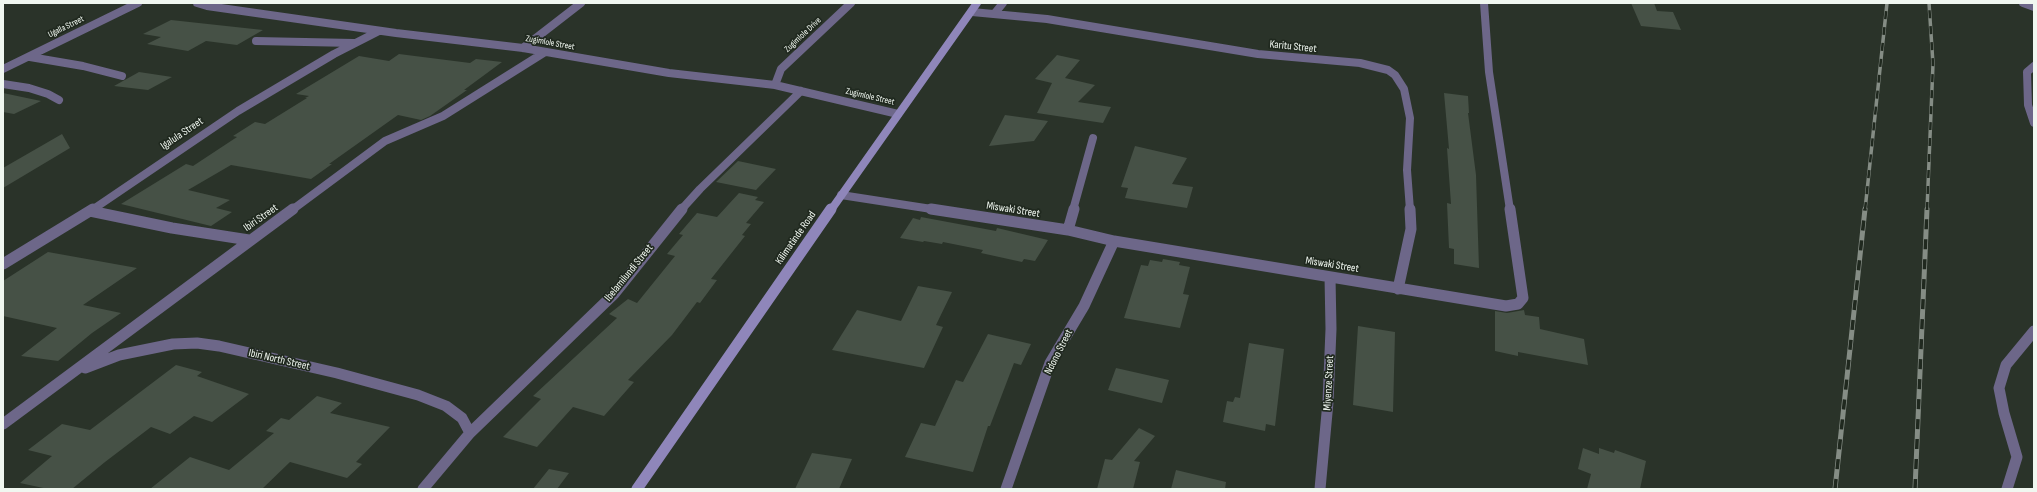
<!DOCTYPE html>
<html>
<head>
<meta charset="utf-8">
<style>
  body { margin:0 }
  #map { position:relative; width:2037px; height:492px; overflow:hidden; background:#2a3329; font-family:"Sofia Sans Condensed",sans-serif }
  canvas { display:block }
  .frame { position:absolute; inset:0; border:4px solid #f0f7f0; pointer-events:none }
</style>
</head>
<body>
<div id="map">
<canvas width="2037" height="492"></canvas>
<div class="frame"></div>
</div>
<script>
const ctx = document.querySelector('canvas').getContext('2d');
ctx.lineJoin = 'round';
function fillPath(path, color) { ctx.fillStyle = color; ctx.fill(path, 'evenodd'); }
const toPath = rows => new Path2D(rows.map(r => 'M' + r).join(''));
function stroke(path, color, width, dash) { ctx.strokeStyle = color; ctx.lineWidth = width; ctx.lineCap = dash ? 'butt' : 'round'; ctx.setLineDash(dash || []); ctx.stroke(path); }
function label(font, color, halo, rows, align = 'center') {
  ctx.font = font + ' "Sofia Sans Condensed",sans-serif'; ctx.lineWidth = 3.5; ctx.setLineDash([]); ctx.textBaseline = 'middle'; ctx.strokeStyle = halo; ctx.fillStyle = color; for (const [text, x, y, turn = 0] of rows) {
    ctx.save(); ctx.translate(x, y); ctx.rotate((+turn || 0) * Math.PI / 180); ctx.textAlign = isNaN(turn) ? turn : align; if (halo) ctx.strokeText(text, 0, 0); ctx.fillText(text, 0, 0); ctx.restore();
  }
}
const building = toPath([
  [1631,3,1654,3,1657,11,1673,12,1681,30,1641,26],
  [171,20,263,30,237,45,206,41,188,51,147,44,161,37,143,34],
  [399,54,470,63,476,59,502,62,464,90,467,90,430,116,421,120,398,115,329,164,332,164,311,179,231,165,188,190,230,200,216,208,232,212,211,226,121,204,186,164,193,166,237,137,233,136,255,122,265,124,307,98,305,98,309,96,296,94,359,56,389,61],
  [1057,55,1080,60,1065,78,1095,85,1078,102,1111,107,1103,123,1037,113,1052,83,1035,79],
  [139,72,172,77,148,90,114,86],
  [3,93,41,101,14,114,3,112],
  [1444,93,1468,96,1469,113,1468,113,1476,175,1479,268,1454,264,1454,249,1449,248,1447,203,1451,204,1447,148,1449,149],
  [1005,115,1048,121,1034,141,989,146],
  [62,134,70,148,3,188,3,168],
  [1135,146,1187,158,1172,184,1193,187,1187,208,1125,198,1128,188,1121,187],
  [738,161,776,169,756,190,716,182],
  [739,193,758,197,755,200,764,202,746,223,751,224,742,235,745,236,711,279,717,280,700,303,697,302,672,335,628,380,634,382,604,416,573,407,537,447,503,437,541,399,533,396,617,318,609,314,628,299,637,303,675,256,667,254,683,235,679,234,697,213,717,217],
  [921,217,996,231,997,228,1048,240,1035,261,1024,259,1022,262,981,253,983,250,943,242,942,244,924,241,923,242,900,238,913,218,920,220],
  [48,252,137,268,83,305,121,313,92,333,58,361,21,356,57,328,3,316,3,281],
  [1163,259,1180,262,1179,265,1190,267,1183,294,1189,295,1180,328,1124,318,1141,265,1148,266,1150,260,1162,262],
  [918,286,952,292,936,325,943,327,924,368,832,350,857,310,901,321],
  [1524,310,1525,315,1539,317,1540,329,1584,339,1588,365,1518,352,1518,356,1495,351,1495,311,1507,313],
  [1358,326,1395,332,1393,412,1353,405],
  [988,334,1031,344,1021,365,1014,363,990,426,988,426,973,472,905,457,921,423,935,426,956,380,963,382],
  [1249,343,1284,349,1275,426,1266,424,1265,431,1223,422,1227,401,1233,402,1235,397,1240,398],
  [176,365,202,372,197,376,249,394,212,422,194,416,170,434,151,427,105,462,72,489,48,489,20,483,52,456,28,450,62,424,90,430],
  [1116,368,1169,380,1162,403,1108,390],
  [317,396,342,403,330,413,390,427,356,462,362,464,347,478,290,462,262,489,150,489,190,457,229,470,274,433,266,431,281,418,289,420],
  [1139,428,1155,436,1134,461,1140,462,1133,489,1097,489,1105,459,1112,460],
  [1583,448,1599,454,1599,448,1614,453,1615,450,1646,461,1640,489,1587,489,1591,474,1578,469],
  [812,453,852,459,839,489,795,489],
  [549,469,569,473,557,489,533,489],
  [1176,470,1226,482,1225,489,1171,489]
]);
const streetFar1 = toPath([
  [197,3,207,6,396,33,523,48,669,73,775,85,898,114],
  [1484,3,1489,72,1510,210],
  [2023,3,2034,7],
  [972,12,1047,19,1258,54,1360,63,1388,70,1395,75,1404,89,1410,118,1407,170,1410,210],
  [995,13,1003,3],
  [256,41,354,43],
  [523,48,581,3],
  [30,57,83,66,122,76],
  [2034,66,2027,72,2028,105,2034,123],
  [3,69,138,3],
  [3,84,29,88,48,94,59,100],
  [775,85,781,69,851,3],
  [841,195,938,210],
  [92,210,238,111,334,54,379,31],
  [292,210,385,141,443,116,545,52],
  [681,210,700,189,801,91],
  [1073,210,1093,138]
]);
const street = toPath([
  [931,209,1068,230,1114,241,1506,306,1518,304,1523,298,1510,209],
  [90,211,172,228,249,240],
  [1068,230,1074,209],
  [3,264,93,209],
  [1398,289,1411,229,1410,209],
  [85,368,119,355,173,344,197,343,219,346,337,373,418,395,446,406,462,418,470,433],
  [3,424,293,209],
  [423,489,470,433,614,294,682,209],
  [1006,489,1050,363,1084,306,1114,241],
  [1320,489,1328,402,1331,329,1330,277],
  [2007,489,2017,457,2004,413,1999,388,2006,365,2034,331]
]);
const secondaryFar1 = toPath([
  [831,210,977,3]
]);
const secondary = toPath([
  [637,489,831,209]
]);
const railFar1 = toPath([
  [1865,210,1887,3],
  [1927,210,1933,64,1929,3]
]);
const rail = toPath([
  [1835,489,1865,209],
  [1915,489,1927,209]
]);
const farStreetnames = [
  ["Ugalla Street",66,27,-26],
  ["Zugimlole Drive",803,35,-43],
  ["Zugimlole Street",550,43,10],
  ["Zugimlole Street",870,97,13]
];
const streetNames = [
  ["Karitu Street",1293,47,6],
  ["Igalula Street",182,134,-34],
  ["Miswaki Street",1013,210,9],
  ["Ibiri Street",261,218,-35],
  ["Kilimatinde Road",796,238,-55],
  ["Miswaki Street",1332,265,9],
  ["Ibelamilundi Street",629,273,-51],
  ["Ndono Street",1059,352,-63],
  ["Ibiri North Street",279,360,13],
  ["Miyenze Street",1329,383,-87]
];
fillPath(building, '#465146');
stroke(streetFar1, '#6d6789', 8);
stroke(street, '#6d6789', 11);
stroke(secondaryFar1, '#8f86ba', 8);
stroke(secondary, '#8f86ba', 11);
stroke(railFar1, '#858d85', 3.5);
stroke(rail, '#858d85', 5);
stroke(railFar1, '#20291f', 2.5, [8]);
stroke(rail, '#20291f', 3.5, [10]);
label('9px', '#f0f7f0', '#20291f', farStreetnames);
label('11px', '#f0f7f0', '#20291f', streetNames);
</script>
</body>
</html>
